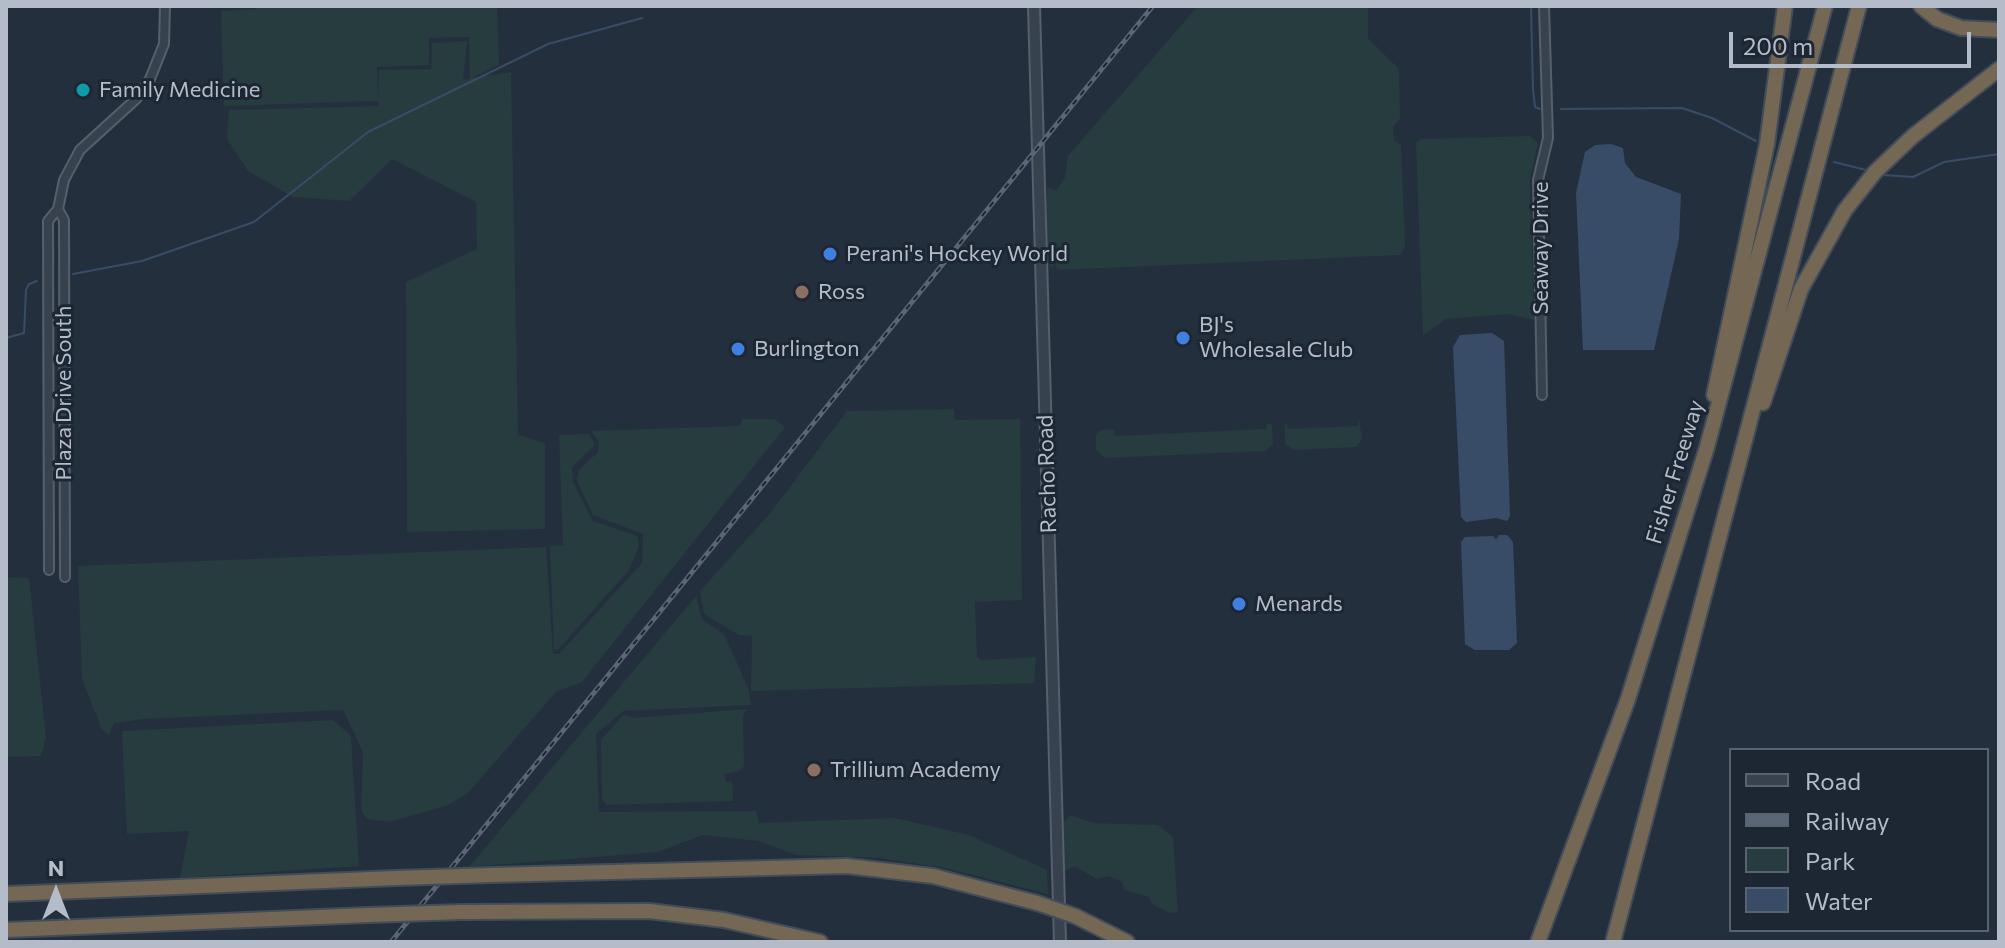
<!DOCTYPE html>
<html>
<head>
<meta charset="utf-8">
<style>
  body { margin:0 }
  #map { position:relative; width:2005px; height:948px; overflow:hidden; background:#242f3e; font-family:Commissioner,sans-serif }
  canvas { display:block }
  .frame { position:absolute; inset:0; border:8px solid #b4bcc9; pointer-events:none }
  .legend { position:absolute; left:1729px; top:748px; width:260px; height:184px; box-sizing:border-box; background:#1d2633; border:2px solid #59626f; margin:0; padding:10px 14px; list-style:none; font-size:24px; color:#b4bcc9 }
  .legend li { display:flex; align-items:center; gap:16px; height:40px }
  .legend b { width:40px; border:2px solid #59626f }
  .north { position:absolute; left:16px; top:852px; width:80px; height:80px; -webkit-text-stroke:6px #1d2633; paint-order:stroke; rotate:0deg; font-size:22px; font-weight:700; line-height:32px; text-align:center; color:#b4bcc9 }
  .north::after { content:''; display:block; margin:auto; width:28px; height:36px; background:#b4bcc9; clip-path:polygon(50% 0,100% 100%,50% 72%,0 100%) }
  .scale { position:absolute; left:1729px; top:32px; width:242px; height:36px; box-sizing:border-box; border:4px solid #b4bcc9; border-top:0; padding-left:10px; font-size:24px; line-height:28px; white-space:nowrap; color:#b4bcc9; -webkit-text-stroke:6px #1d2633; paint-order:stroke }
</style>
</head>
<body>
<div id="map">
<canvas width="2005" height="948"></canvas>
<div class="frame"></div>
<ul class="legend">
<li><b style="height:10px;background:#38414e"></b>Road</li>
<li><b style="height:10px;background:#5a6575"></b>Railway</li>
<li><b style="height:22px;background:#263c3f"></b>Park</li>
<li><b style="height:22px;background:#394c67"></b>Water</li>
</ul>
<div class="north">N</div>
<div class="scale">200 m</div>
</div>
<script>
const ctx = document.querySelector('canvas').getContext('2d');
ctx.lineJoin = 'round';
function fillPath(path, color) { ctx.fillStyle = color; ctx.fill(path, 'evenodd'); }
const toPath = rows => new Path2D(rows.map(r => 'M' + r).join(''));
function stroke(path, color, width, dash) { ctx.strokeStyle = color; ctx.lineWidth = width; ctx.lineCap = dash ? 'butt' : 'round'; ctx.setLineDash(dash || []); ctx.stroke(path); }
function label(font, color, halo, rows, align = 'center') {
  ctx.font = font + ' Commissioner,sans-serif'; ctx.lineWidth = 6; ctx.setLineDash([]); ctx.textBaseline = 'middle'; ctx.strokeStyle = halo; ctx.fillStyle = color; for (const [text, x, y, turn = 0] of rows) {
    ctx.save(); ctx.translate(x, y); ctx.rotate((+turn || 0) * Math.PI / 180); ctx.textAlign = isNaN(turn) ? turn : align; if (halo) ctx.strokeText(text, 0, 0); ctx.fillText(text, 0, 0); ctx.restore();
  }
}
const green = toPath([
  [256,6,497,6,499,65,472,78,511,72,518,435,545,443,545,529,407,532,406,282,477,249,476,202,392,159,349,201,293,197,248,171,227,139,229,110,379,106,378,101,224,106,221,11,256,9],
  [469,37,470,79,463,80,467,41,432,43,431,69,379,70,378,98,377,67,429,65,429,38],
  [1198,6,1368,6,1368,38,1399,69,1400,119,1393,126,1394,140,1401,145,1405,246,1400,255,1058,270,1054,264,1053,268,1050,266,1046,257,1047,187,1056,191,1065,177,1068,156],
  [1530,136,1538,143,1530,179,1534,320,1507,314,1446,319,1423,335,1416,143,1421,139],
  [954,409,955,420,1020,419,1022,600,975,602,977,657,982,660,1036,657,1034,683,751,691,752,636,739,635,704,614,700,591,772,511,847,411],
  [743,419,774,419,785,427,582,682,556,692,468,793,446,806,388,822,367,819,361,811,363,752,343,710,144,719,114,723,109,735,102,730,82,679,78,566,546,547,553,654,559,654,642,563,643,534,593,515,576,479,580,469,598,452,599,442,591,431,739,426],
  [1359,419,1362,439,1357,447,1294,450,1285,444,1285,422,1288,429,1357,426],
  [1268,423,1272,425,1273,445,1265,451,1105,458,1096,450,1096,434,1100,430,1114,429,1115,436,1266,429],
  [589,434,595,445,572,467,573,482,593,521,637,536,639,546,629,570,559,649,554,650,550,546,563,545,559,435],
  [6,577,29,578,46,738,41,756,6,757],
  [696,596,702,619,724,634,749,690,751,705,623,711,596,734,599,812,756,811,759,823,895,818,969,835,1047,870,1048,894,945,868,879,858,796,855,759,841,702,835,658,852,469,867],
  [747,709,743,716,744,766,739,771,724,774,726,782,732,781,733,801,606,805,602,798,601,740,623,715,636,718],
  [333,720,351,736,359,866,180,878,189,831,127,834,122,731],
  [1070,815,1093,823,1158,825,1173,837,1178,912,1170,913,1152,904,1149,897,1124,890,1122,882,1108,876,1097,879,1074,866,1063,872,1064,822]
]);
const water = toPath([
  [1611,144,1623,148,1625,163,1636,177,1681,194,1679,239,1654,350,1583,350,1576,193,1585,152,1595,145],
  [1492,333,1504,341,1510,516,1507,521,1496,518,1466,522,1461,517,1453,347,1460,335],
  [1499,535,1507,535,1513,542,1517,643,1509,650,1475,650,1465,644,1461,542,1465,537,1493,536,1496,539]
]);
const stream = toPath([
  [1531,6,1533,89,1535,107,1540,109],
  [1561,109,1682,108,1712,118,1756,141],
  [1834,162,1866,170],
  [1883,175,1913,177,1944,162,1999,154],
  [73,274,142,261,254,222,368,132,548,44,642,18],
  [6,338,24,333,26,290,29,284,37,281]
]);
const minor = toPath([
  [58,209,64,220,65,577],
  [1542,395,1538,180,1548,138,1544,6],
  [49,570,48,221,58,209,64,180,80,150,136,99,150,79,164,44,165,6]
]);
const tertiary = toPath([
  [1034,6,1060,942]
]);
const motorway = toPath([
  [1921,6,1937,19,1961,28,1999,30],
  [1714,395,1767,144,1785,6],
  [1763,403,1801,289,1845,210,1875,172,1913,136,1999,69],
  [492,875,847,866,933,876,1037,903],
  [6,894,396,878],
  [462,912,649,911,724,920,820,942],
  [1075,916,1127,942],
  [6,930,368,915],
  [1538,942,1628,699,1707,447,1825,6],
  [1613,942,1859,6]
]);
const rail = toPath([
  [391,942,1153,6]
]);
const motorwayBridge = toPath([
  [396,878,492,875],
  [1037,903,1075,916],
  [368,915,462,912]
]);
const markers = [
  [83,90,8,"#0f9aa8"],
  [830,254,8,"#3f7fe0"],
  [802,292,8,"#8d6e63"],
  [1183,338,8,"#3f7fe0"],
  [738,349,8,"#3f7fe0"],
  [1239,604,8,"#3f7fe0"],
  [814,770,8,"#8d6e63"]
];
const poiNames = [
  ["Family Medicine",99,90],
  ["Perani's Hockey World",846,254],
  ["Ross",818,292],
  ["BJ's",1199,325],
  ["Wholesale Club",1199,350],
  ["Burlington",754,349],
  ["Menards",1255,604],
  ["Trillium Academy",830,770]
];
const streetNames = [
  ["Seaway Drive",1541,248,-90],
  ["Plaza Drive South",64,393,-90],
  ["Fisher Freeway",1675,472,-73],
  ["Racho Road",1047,474,-92]
];
fillPath(green, '#263c3f');
fillPath(water, '#394c67');
stroke(stream, '#394c67', 2);
stroke(minor, '#565f6c', 12);
stroke(tertiary, '#565f6c', 14);
stroke(motorway, '#434c59', 18);
stroke(minor, '#38414e', 8);
stroke(tertiary, '#38414e', 10);
stroke(motorway, '#746855', 14);
stroke(rail, '#5a6575', 5);
stroke(rail, '#1d2633', 2, [6]);
stroke(motorwayBridge, '#434c59', 18, []);
stroke(motorwayBridge, '#746855', 14);
for (const [x, y, r, color] of markers) { const dot = new Path2D(); dot.arc(x, y, r, 0, 2 * Math.PI); ctx.fillStyle = color; ctx.fill(dot); stroke(dot, '#1d2633', 3); }
label('22px', '#b4bcc9', '#1d2633', poiNames, 'left');
label('22px', '#b4bcc9', '#1d2633', streetNames);
</script>
</body>
</html>
